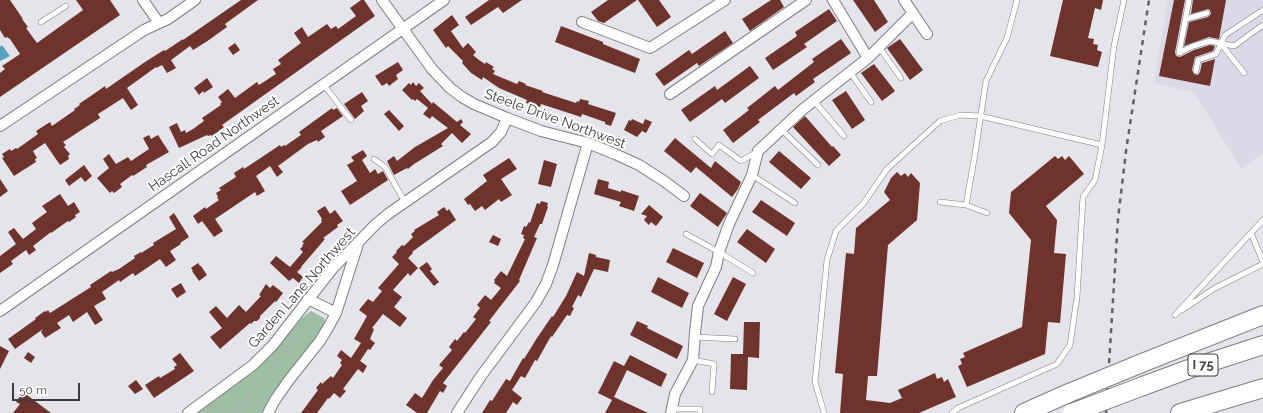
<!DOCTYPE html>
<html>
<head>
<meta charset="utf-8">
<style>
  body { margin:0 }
  #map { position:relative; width:1263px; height:413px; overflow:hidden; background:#e5e4eb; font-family:Raleway,sans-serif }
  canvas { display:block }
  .scale { position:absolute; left:12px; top:383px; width:68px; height:18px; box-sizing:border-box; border:2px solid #3d3d3f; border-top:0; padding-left:5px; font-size:12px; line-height:14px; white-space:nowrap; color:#3d3d3f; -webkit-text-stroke:3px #fff; paint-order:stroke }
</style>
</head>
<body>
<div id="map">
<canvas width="1263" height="413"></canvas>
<div class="scale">50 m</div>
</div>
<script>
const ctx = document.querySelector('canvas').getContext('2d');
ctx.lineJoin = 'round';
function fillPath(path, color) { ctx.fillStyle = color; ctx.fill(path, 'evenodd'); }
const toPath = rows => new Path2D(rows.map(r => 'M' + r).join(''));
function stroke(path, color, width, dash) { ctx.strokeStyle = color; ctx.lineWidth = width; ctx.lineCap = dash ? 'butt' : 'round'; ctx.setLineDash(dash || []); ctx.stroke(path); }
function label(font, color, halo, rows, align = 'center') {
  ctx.font = font + ' Raleway,sans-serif'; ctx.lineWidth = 4; ctx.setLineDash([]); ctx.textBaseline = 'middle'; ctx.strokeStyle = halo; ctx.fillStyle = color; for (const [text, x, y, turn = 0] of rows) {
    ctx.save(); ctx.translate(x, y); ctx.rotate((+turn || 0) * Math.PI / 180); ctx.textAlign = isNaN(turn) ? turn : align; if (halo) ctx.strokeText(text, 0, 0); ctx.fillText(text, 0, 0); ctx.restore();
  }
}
const built = toPath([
  [1168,0,1263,0,1263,153,1241,168,1194,92,1154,83]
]);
const green = toPath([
  [311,311,324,318,325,325,316,341,285,379,263,413,197,413,256,370,301,319]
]);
const water = toPath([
  [2,45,10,56,0,61,0,47]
]);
const building = toPath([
  [0,0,10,0,23,19,22,19,28,27,26,28,37,43,83,10,76,0,110,0,120,15,0,97,0,73,5,69,2,66,20,54,10,39,7,37,5,38,0,30],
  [241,0,258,0,225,24,227,27,206,42,193,50,190,46,171,60,176,68,167,73,162,65,156,68,156,67,127,88,138,105,131,110,123,98,98,114,100,118,63,142,66,145,64,147,70,154,68,156,69,159,60,165,45,143,33,151,37,158,35,159,36,162,14,176,2,158,4,157,2,154,10,149,11,151,16,148,17,149,38,134,36,131,50,122,52,126,75,110,74,109,80,105,79,104,95,93,105,86,106,89,145,62,164,50,165,51,183,39,183,40],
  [361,0,364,0,375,16,222,125,224,127,212,136,211,135,208,136,207,135,179,148,169,127,177,123,181,132,185,130,186,133,193,129,204,121,202,118,221,105,220,104,222,102,218,97,228,89,235,98,257,82,259,85,276,74,273,69,281,64,278,60,301,43,294,33,302,27,308,37,327,24,331,29,336,26,338,29,356,16,350,8],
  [489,0,522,0,503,13,498,7,471,25,465,17],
  [608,0,637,0,604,23,598,21,591,12],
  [638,0,659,0,671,17,657,27],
  [771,0,780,0,784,7,750,31,742,19],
  [853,0,874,0,888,22,875,32],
  [1063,0,1103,0,1101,10,1095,8,1088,38,1094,39,1093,44,1098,45,1097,50,1102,52,1098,67,1050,56],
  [1174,0,1185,0,1175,52,1176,56,1180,57,1194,50,1210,45,1215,46,1213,51,1195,57,1192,70,1194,74,1198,75,1200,72,1202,63,1215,59,1210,86,1159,76],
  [1193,0,1226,0,1219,39,1209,37,1184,46,1189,22,1208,17,1211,14,1210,10,1208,9,1191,14],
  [829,9,837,21,804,44,807,47,773,70,765,58,797,36,795,32],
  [452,15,459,25,451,31,463,48,468,43,476,52,473,55,479,60,485,64,486,62,494,67,492,69,495,71,493,74,517,84,519,81,526,84,525,85,543,91,542,92,576,103,577,101,579,102,580,99,589,101,588,104,616,113,611,126,605,124,605,122,582,114,581,117,541,104,540,107,526,103,527,100,499,88,483,77,482,80,471,73,462,63,463,61,448,46,446,48,433,30],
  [561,26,603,42,603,44,640,59,635,73,555,42],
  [725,31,733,43,699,66,697,63,664,86,655,74,689,50,692,54],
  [841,39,851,53,813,79,815,82,796,96,794,93,758,120,760,122,733,143,723,130,749,110,747,108,775,86,778,90,814,62,812,59],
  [900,39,923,70,910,80,887,48],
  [235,43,240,50,233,55,228,48],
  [398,62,403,70,396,75,398,79,389,86,387,83,382,86,375,76],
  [874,64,895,91,882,101,861,73],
  [750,66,759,78,725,103,722,99,690,122,681,110,715,86,717,90],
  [207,78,213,87,204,93,203,91,199,95,194,88],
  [413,82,416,86,419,83,424,88,420,91,432,104,433,102,457,122,461,119,463,122,460,125,471,134,462,143,452,133,441,144,443,146,414,164,408,169,407,168,394,175,387,161,394,156,397,161,415,147,448,128,432,116,430,119,423,114,428,108,417,99,415,101,413,99,412,100,402,90,409,83,411,85],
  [846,91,865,120,852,129,832,100],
  [362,92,368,101,361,106,364,111,355,119,344,104],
  [332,108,333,110,337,108,348,123,343,116,321,131,325,137,318,142,317,140,308,144,278,166,283,172,277,177,270,166,256,176,265,191,257,196,255,192,215,219,223,231,214,237,202,221,198,224,193,216,205,207,206,209,219,200,217,198,218,197,216,193,221,190,219,188,236,177,234,173,243,167,244,169,280,145,281,147,284,145,285,146,301,135,299,132],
  [389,110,404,126,399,131,384,114],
  [805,116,832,147,833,146,841,155,829,166,793,127],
  [632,119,643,124,645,119,652,122,646,133,642,131,637,137,624,130,629,120,631,121],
  [149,135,151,139,158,135,169,152,146,165,147,167,133,176,132,175,120,184,122,187,114,193,112,191,110,193,97,178,109,168,103,159,109,154,116,164,128,157,131,161,149,149,143,138],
  [675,138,711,168,715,161,741,182,738,189,732,197,696,167,691,173,664,151],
  [363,150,367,156,362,160,370,173,375,169,378,174,383,171,388,180,350,205,341,191,357,181,347,165,354,161,351,157],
  [779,151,811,178,801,189,769,162],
  [1055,156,1058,159,1062,156,1065,160,1069,156,1084,174,1046,206,1057,220,1054,253,1066,254,1060,323,1048,322,1045,354,967,387,958,366,962,364,960,359,965,357,963,353,1022,327,1031,240,1009,213,1011,192],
  [509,158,517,169,501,179,512,195,501,202,499,199,485,210,482,206,475,211,470,204,468,205,464,199,487,181,483,175],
  [544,160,557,164,551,187,538,184],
  [84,165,92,176,85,182,81,177,69,186,65,180],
  [897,172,901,176,905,173,908,177,911,173,920,183,917,220,888,245,877,376,868,376,866,400,890,403,902,398,898,390,935,373,937,379,942,377,944,382,948,379,956,397,919,413,840,413,843,374,835,373,846,253,854,254,856,228,890,200,884,192,891,178],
  [0,179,8,191,0,197],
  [598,179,609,182,608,188,621,192,621,190,639,196,634,211,619,206,621,202,594,194],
  [700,193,727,213,718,227,690,206],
  [60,194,68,206,74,202,80,212,75,215,76,217,69,222,68,221,51,233,51,232,33,246,36,250,29,255,26,250,11,261,13,264,0,273,0,256,16,244,8,232,14,228,23,239,36,229,32,223,47,212,42,206],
  [761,200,795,223,787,236,752,212],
  [541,201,548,203,547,206,548,207,542,224,540,224,534,237,537,238,519,280,520,281,489,321,491,322,443,383,447,386,443,393,440,391,427,413,417,413,406,405,415,393,422,398,433,380,443,368,439,365,452,350,449,347,455,339,457,341,464,332,465,333,476,319,473,317,480,308,477,305,485,295,491,300,501,288,494,283,495,281,494,280,501,271,507,276,525,239,523,238,524,235,521,234,524,226,526,227,529,222,530,223,537,203,540,204],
  [649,205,663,217,656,226,651,222,649,225,644,220,647,216,641,214],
  [325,206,330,214,335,210,343,221,337,225,338,227,323,238,325,239,301,267,302,267,297,272,303,277,299,283,293,278,289,281,270,263,276,256,290,267,303,252,300,249,303,246,302,246,304,243,302,242,322,222,321,220,322,219,317,211],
  [444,207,447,211,449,209,456,220,412,252,413,253,408,258,418,268,410,276,408,273,393,290,402,297,394,307,407,318,400,327,383,314,372,328,374,329,370,339,375,343,370,350,368,349,360,361,367,366,363,373,358,369,343,389,346,391,340,398,334,393,329,399,328,398,317,413,301,413,318,390,316,388,321,382,322,384,331,376,333,378,342,365,340,363,342,360,337,356,341,350,351,358,361,343,354,339,367,316,359,310,368,299,373,302,382,291,378,288,399,264,392,257,397,252,396,251,402,245,404,246,413,237,411,234,415,231,414,230,439,215,437,212],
  [174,213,189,237,180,243,181,244,170,251,176,260,166,267,160,259,135,276,133,273,120,282,119,280,102,292,106,299,94,306,103,320,95,325,87,312,73,322,69,315,57,323,61,328,45,338,41,332,43,329,15,349,8,339,36,319,35,318,45,311,46,312,48,310,50,313,91,287,90,285,111,271,112,272,119,269,135,258,134,256,141,252,141,253,154,245,153,243,176,229,169,217],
  [747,229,775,249,766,263,737,242],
  [493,235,501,239,498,246,489,242],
  [673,248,704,263,697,278,666,262],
  [589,253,596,255,596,257,610,260,608,272,594,269,581,297,578,295,572,307,574,308,570,316,567,315,552,337,551,336,537,361,535,360,525,378,521,376,512,390,522,398,517,405,513,402,506,413,482,413,490,400,492,401,506,379,510,381,523,358,524,359,537,338,552,316,553,317,566,296,577,272,584,276],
  [427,262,432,269,430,271,439,282,434,286,419,268],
  [198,263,200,266,201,266,207,275,199,281,192,271,193,271,191,268],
  [658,277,689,293,682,308,651,292],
  [733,277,746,284,727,321,714,314],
  [181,283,186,292,177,298,171,289],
  [266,284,270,288,273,285,283,293,276,302,275,301,260,316,260,318,257,321,254,321,251,324,250,323,220,349,210,337,222,328,209,312,216,306,227,318,239,305,246,312,261,296,259,295],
  [637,321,648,326,647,328,683,346,677,359,630,335],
  [744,322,760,322,759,358,748,357,747,390,730,389,731,354,743,354],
  [0,346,9,351,0,369],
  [28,352,35,357,31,363,24,358],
  [180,353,194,371,154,398,145,385,159,376,160,378,175,369,174,367,177,365,172,359],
  [630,355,667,374,661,387,627,370,614,397,648,413,605,413,612,400,598,393,614,361,624,366],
  [136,380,143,389,135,394,128,386],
  [23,392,51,413,13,413,20,404,16,402]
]);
const path = toPath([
  [209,410,212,413],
  [222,413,224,410,228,413],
  [232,413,251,393,314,313]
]);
const service = toPath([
  [1186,19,1207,13],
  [41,22,66,6],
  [1221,44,1244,73],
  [879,47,901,78],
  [1179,53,1193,46,1210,41,1234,46,1263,25],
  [1179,53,1189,0],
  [1196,71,1198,60,1216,54,1225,35,1263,10],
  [850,72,871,102],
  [323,84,351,120],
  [814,101,844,136],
  [781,129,818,165],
  [695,139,712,154,719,145,741,161,757,152],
  [1102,145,1114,46,1124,0],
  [374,159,385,167,405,202],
  [752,175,795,203],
  [940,202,966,205,987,213],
  [966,205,975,154,986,81,1007,38,1017,0],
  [1251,233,1263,262],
  [686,234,719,252,753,273],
  [1182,310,1215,288,1263,264],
  [1175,315,1263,220],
  [694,337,735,339],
  [693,360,714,364,712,392],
  [671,409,700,409,700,413],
  [824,413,815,382,827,260,836,231,863,204,887,169,940,121,960,115,980,116,1102,145,1095,180,1083,197,1077,297,1070,345,1057,364,958,408,952,413]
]);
const minor = toPath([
  [143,0,159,23],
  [382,0,432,69,450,88,462,97,474,104,507,118,541,131,588,143,615,154,639,165,664,181,684,196],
  [833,0,868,58],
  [904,0,927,34],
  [582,22,650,48,725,0],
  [670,94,806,0],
  [0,126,144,30,168,19,195,0],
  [308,299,336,313],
  [0,311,444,0],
  [188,413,253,365,273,345,333,268,376,224,388,214,492,142,501,132,507,118],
  [268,413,275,400,289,380,320,341,329,326,336,313,358,244],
  [457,413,481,376,536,302,546,284,553,265,588,143],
  [671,413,675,394,693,360,695,333,698,306,716,267,719,252,729,224,752,175,758,151,802,110,868,58,913,13]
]);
const motorway = toPath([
  [1142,363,1263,315],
  [1143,386,1189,369,1263,345],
  [1024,413,1069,393],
  [1180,413,1263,388]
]);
const rail = toPath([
  [1106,413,1118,219,1126,151,1149,0]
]);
const motorwayBridge = toPath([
  [1069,393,1142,363],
  [1072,413,1143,386]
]);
const shields = [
  [1203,365,30]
];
const shieldNames = [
  ["I 75",1203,365]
];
const streetNames = [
  ["Steele Drive Northwest",555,119,20],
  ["Hascall Road Northwest",214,144,-35],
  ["Garden Lane Northwest",302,288,-49]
];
fillPath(built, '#d9d9e7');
fillPath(green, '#9ebfa4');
fillPath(water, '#58a3c0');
fillPath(building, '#6e332c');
stroke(service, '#7d7d83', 6);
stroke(minor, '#7d7d83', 12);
stroke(motorway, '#7d7d83', 20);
stroke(path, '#aeadb3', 1.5, [3, 2]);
stroke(service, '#fff', 5);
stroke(minor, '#fff', 10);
stroke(motorway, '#fff', 18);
stroke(rail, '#626265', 2.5, [5, 5]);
stroke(motorwayBridge, '#7d7d83', 20, []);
stroke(motorwayBridge, '#fff', 18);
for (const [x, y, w] of shields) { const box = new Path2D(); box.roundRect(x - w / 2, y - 11, w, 22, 3); ctx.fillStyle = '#fff'; ctx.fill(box); stroke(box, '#3d3d3f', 1); }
label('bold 13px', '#3d3d3f', null, shieldNames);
label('14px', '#3d3d3f', '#fff', streetNames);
</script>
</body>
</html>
